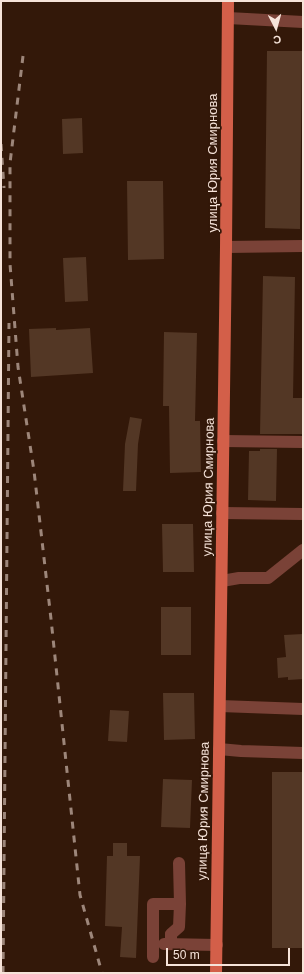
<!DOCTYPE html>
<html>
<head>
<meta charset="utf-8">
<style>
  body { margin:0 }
  #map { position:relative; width:304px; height:974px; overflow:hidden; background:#331809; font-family:Helvetica,sans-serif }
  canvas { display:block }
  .frame { position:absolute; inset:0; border:2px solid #f6e3d9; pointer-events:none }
  .north { position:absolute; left:256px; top:8px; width:40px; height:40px; -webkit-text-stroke:3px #331809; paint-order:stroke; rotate:174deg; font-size:11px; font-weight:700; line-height:16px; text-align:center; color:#f6e3d9 }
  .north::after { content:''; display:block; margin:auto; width:14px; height:18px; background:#f6e3d9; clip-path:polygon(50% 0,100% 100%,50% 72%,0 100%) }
  .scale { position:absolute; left:166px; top:948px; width:124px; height:18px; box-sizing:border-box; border:2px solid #f6e3d9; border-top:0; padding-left:5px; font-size:12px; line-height:14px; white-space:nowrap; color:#f6e3d9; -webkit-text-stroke:3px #331809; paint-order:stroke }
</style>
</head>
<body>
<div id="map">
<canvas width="304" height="974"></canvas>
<div class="frame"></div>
<div class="north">С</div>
<div class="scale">50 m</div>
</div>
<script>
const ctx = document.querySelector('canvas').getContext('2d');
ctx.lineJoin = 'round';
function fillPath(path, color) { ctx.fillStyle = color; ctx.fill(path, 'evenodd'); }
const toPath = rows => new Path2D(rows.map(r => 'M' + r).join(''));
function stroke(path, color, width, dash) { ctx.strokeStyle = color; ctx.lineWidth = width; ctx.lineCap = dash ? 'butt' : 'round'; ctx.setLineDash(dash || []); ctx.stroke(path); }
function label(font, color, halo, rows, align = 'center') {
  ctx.font = font + ' Helvetica,sans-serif'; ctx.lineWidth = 3.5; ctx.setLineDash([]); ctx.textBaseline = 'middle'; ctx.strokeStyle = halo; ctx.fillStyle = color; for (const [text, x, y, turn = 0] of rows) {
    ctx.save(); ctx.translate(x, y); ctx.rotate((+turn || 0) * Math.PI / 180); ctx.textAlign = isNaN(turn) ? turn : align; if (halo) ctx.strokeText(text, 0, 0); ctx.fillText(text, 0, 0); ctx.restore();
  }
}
const building = toPath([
  [267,51,302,51,300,229,265,228],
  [82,118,83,153,63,154,62,119],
  [127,181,163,181,164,259,128,260],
  [86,257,88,301,65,302,63,258],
  [263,276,295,277,293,398,303,398,303,434,260,434],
  [56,328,56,330,90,328,93,373,31,377,29,329],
  [164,332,197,333,195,421,200,421,201,472,170,473,169,406,163,406],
  [130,417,142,419,138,444,136,491,123,491,125,444],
  [260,449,277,449,276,501,248,500,249,451,260,451],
  [162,524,193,524,194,572,163,572],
  [161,607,191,607,191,655,161,655],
  [303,634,303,679,288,680,288,677,278,678,277,658,286,657,284,635],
  [163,693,194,693,195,739,164,740],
  [110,710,129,711,127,742,108,741],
  [272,772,303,772,303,948,272,948],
  [163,779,192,780,190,828,161,827],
  [113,843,127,843,127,856,140,856,136,958,120,957,122,927,105,926,107,856,113,856]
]);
const minor = toPath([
  [228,18,303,22],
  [226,247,303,246],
  [223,441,303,442],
  [222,513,303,514],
  [222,581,239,578,268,578,303,550],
  [220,706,303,709],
  [219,749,241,751,303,753],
  [179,863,180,904],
  [164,944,217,945],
  [153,957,153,904,180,904,179,927,171,934,171,944]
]);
const major = toPath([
  [216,973,226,247,228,1]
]);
const rail = toPath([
  [23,56,10,163,10,264,18,367,34,471,51,619,80,895,102,973],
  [1,144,4,188],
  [3,973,9,323]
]);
const streetNames = [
  ["улица Юрия Смирнова",213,163,-90],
  ["улица Юрия Смирнова",209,487,-89],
  ["улица Юрия Смирнова",204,811,-89]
];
fillPath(building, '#533725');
stroke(minor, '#7a4237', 12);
stroke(major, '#d35f49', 12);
stroke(rail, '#9d867a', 3, [7, 7]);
label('13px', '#f6e3d9', '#331809', streetNames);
</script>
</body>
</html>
